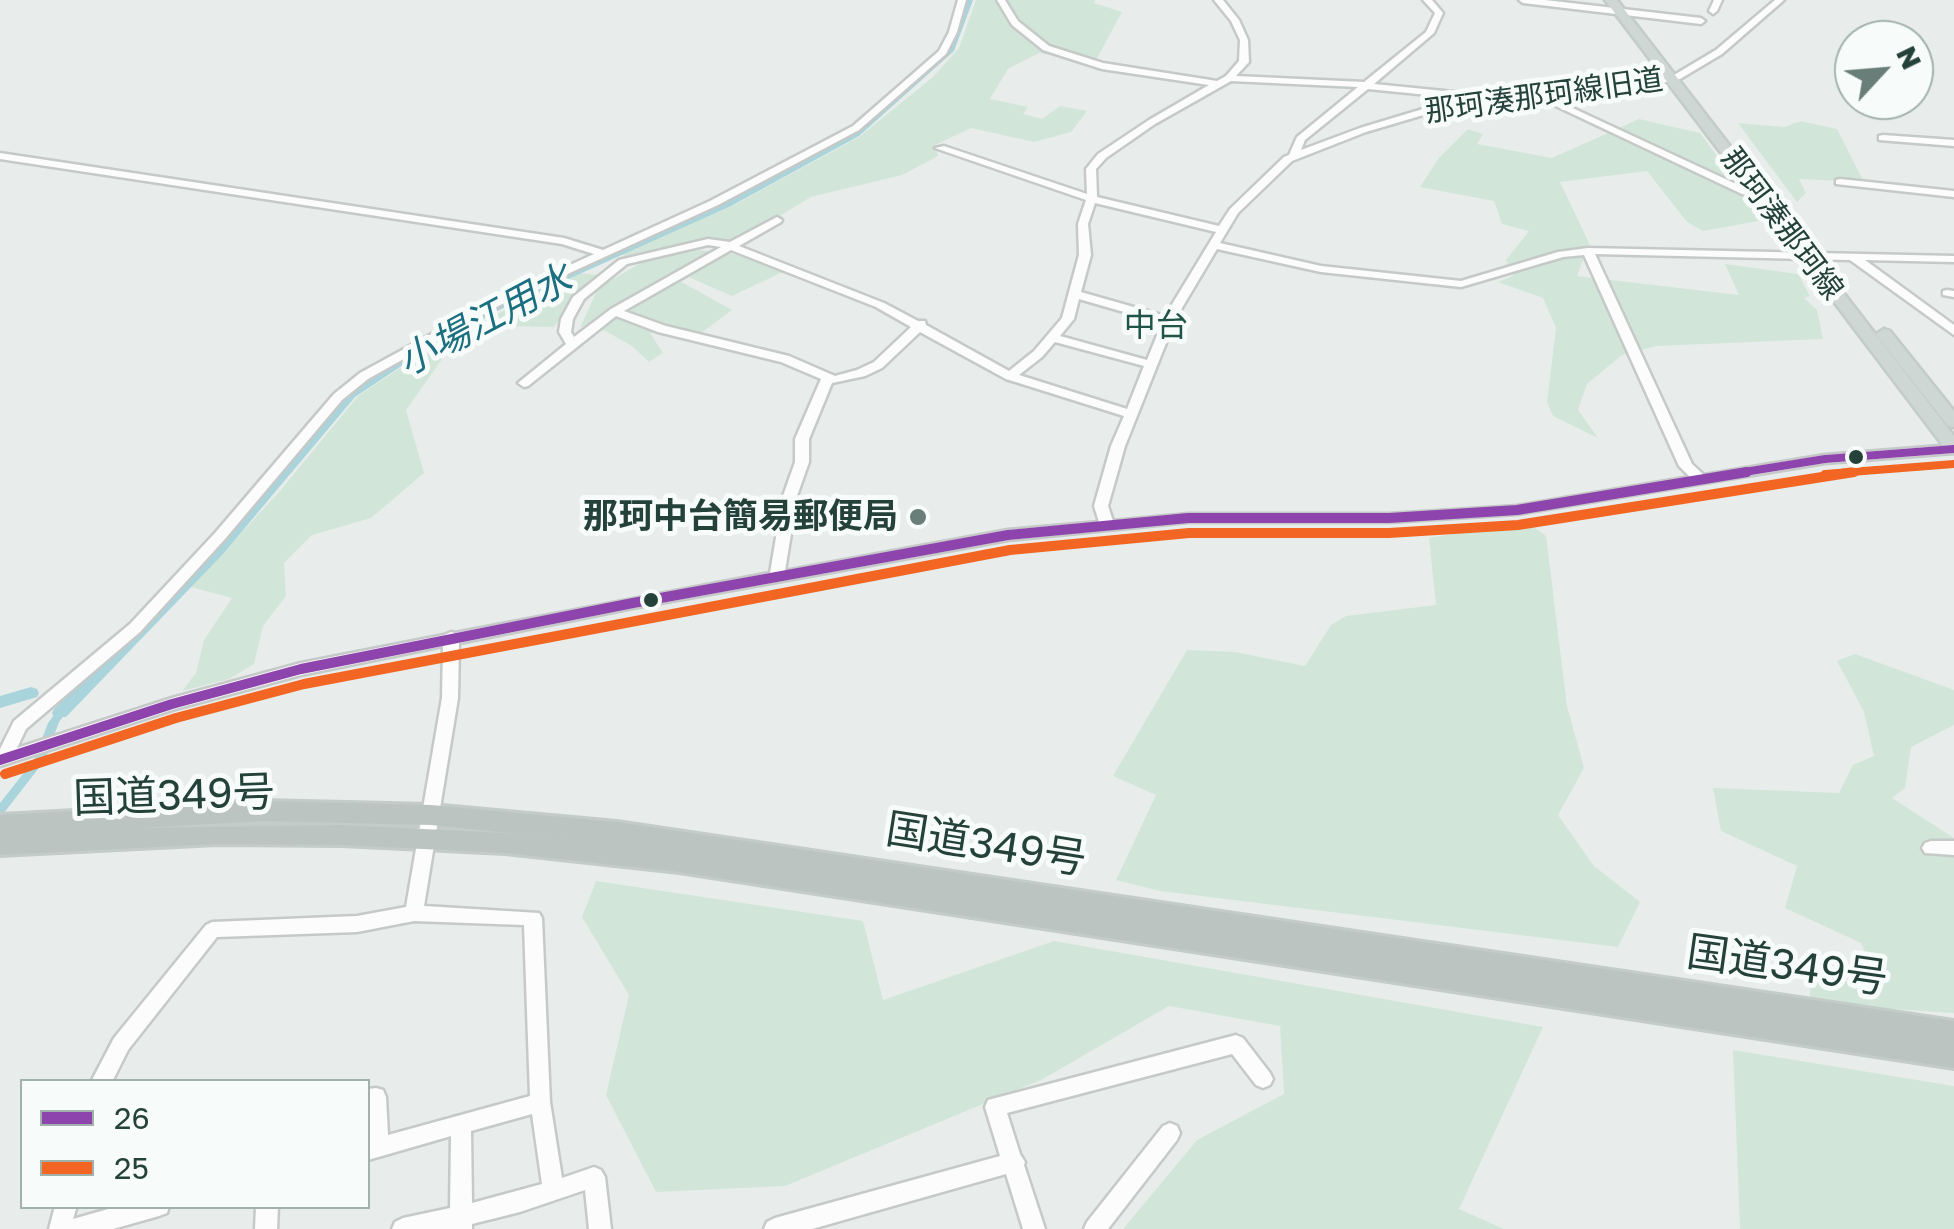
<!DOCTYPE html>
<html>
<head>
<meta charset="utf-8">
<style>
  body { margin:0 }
  #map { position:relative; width:1954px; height:1229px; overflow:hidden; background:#e8edeb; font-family:"Golos Text",sans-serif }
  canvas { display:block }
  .legend { position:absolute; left:20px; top:1079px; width:350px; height:130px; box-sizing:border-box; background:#f7fbf9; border:2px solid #a3b1ad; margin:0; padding:12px 18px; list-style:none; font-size:30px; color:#24423a }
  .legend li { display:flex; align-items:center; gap:20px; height:50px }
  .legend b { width:50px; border:2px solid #a3b1ad }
  .north { position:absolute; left:1834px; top:20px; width:100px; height:100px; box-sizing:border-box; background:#f7fbf9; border:2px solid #a3b1ad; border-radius:50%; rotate:64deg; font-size:28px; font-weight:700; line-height:40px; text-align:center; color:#24423a }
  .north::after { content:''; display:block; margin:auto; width:35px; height:45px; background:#697e78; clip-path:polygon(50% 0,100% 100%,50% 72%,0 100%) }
</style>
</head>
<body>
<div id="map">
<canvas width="1954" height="1229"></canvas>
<ul class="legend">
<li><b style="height:12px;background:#8e44ad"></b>26</li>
<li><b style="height:12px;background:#f26522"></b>25</li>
</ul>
<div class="north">N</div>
</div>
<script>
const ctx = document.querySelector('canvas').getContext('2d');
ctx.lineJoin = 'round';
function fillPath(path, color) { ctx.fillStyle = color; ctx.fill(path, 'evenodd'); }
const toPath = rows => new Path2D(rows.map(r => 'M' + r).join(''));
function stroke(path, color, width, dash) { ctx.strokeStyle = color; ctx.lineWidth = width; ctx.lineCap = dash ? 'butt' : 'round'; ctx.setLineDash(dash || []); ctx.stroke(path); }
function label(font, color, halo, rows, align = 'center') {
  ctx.font = font + ' "Golos Text","Noto Sans JP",sans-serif'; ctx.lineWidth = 10; ctx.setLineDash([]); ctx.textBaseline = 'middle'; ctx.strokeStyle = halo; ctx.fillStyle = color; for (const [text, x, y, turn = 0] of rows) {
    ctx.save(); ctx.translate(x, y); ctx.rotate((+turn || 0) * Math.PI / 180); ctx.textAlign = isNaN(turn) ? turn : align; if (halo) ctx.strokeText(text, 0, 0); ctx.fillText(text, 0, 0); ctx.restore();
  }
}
const green = toPath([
  [976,0,1095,0,1094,3,1122,12,1095,62,1039,53,1008,69,990,99,1028,107,1023,114,1042,119,1060,106,1087,111,1071,132,1034,142,971,128,935,145,938,156,902,175,811,197,738,241,709,238,625,256,619,253,734,205,859,137,933,77,959,48],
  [1639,119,1700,133,1764,220,1703,231,1687,222,1647,171,1560,182,1589,243,1577,276,1739,295,1725,264,1798,274,1810,296,1804,298,1817,310,1823,339,1657,346,1622,355,1587,384,1578,410,1598,438,1553,416,1547,402,1556,328,1543,298,1498,282,1513,276,1506,260,1529,231,1502,224,1494,201,1420,187,1439,158,1468,129,1483,134,1477,144,1552,158],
  [1801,121,1837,129,1864,182,1799,179,1806,193,1797,202,1738,123,1784,127],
  [700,250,734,254,783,272,732,296,677,272,580,328,598,288,651,257],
  [577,273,600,275,574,297,554,327,492,326,469,334,445,355,406,410,424,473,371,518,312,535,284,563,286,596,263,626,254,664,229,679,182,691,196,673,204,640,232,598,191,587,280,491,358,396,427,350],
  [678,280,732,310,700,334,650,333,663,353,649,362,632,346,600,328,626,307],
  [1526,521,1546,536,1567,706,1584,768,1558,815,1594,866,1640,902,1618,947,1160,891,1116,880,1156,795,1113,776,1187,650,1235,652,1305,666,1331,625,1346,616,1436,605,1429,538],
  [1855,654,1954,690,1954,725,1911,747,1905,788,1892,798,1954,838,1954,1013,1810,1004,1810,977,1878,985,1861,943,1785,908,1797,866,1721,831,1713,788,1839,793,1853,765,1874,756,1864,712,1837,661],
  [596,881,863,921,883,1000,1054,941,1543,1027,1459,1209,1504,1229,1123,1229,1197,1140,1284,1094,1280,1026,1169,1006,1041,1080,785,1186,656,1192,606,1095,629,995,582,917],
  [1733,1050,1954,1086,1954,1229,1740,1229]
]);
const water = toPath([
  [67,698,76,700,59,722,45,760,0,818,0,803,34,760,48,723]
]);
const canal = toPath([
  [965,0,973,0,954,51,859,136,731,206,499,310,447,340,439,340,437,337,491,306,723,202,853,132,947,48,965,0],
  [405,354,411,358,409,361,355,397,223,554,66,717,54,717,52,713,54,709,213,548,347,391,405,354],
  [31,687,37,689,39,693,37,697,0,708,0,696,31,687]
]);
const minor = toPath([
  [958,0,966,0,957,32,946,54,859,130,718,205,502,304,368,379,342,400,225,539,140,632,26,729,17,748,172,698,301,663,444,635,451,632,455,633,770,573,783,496,795,462,795,439,821,379,781,362,658,332,616,316,528,386,524,387,518,383,566,344,559,332,561,319,573,297,619,260,708,239,730,242,777,217,782,220,781,222,739,246,884,303,918,321,925,321,926,325,1009,371,1034,351,1062,318,1079,255,1078,224,1086,200,935,148,944,146,1087,194,1086,169,1098,154,1149,120,1209,85,1102,69,1043,50,1012,25,997,0,1005,0,1018,21,1049,46,1103,63,1217,81,1226,76,1239,61,1240,40,1231,21,1214,0,1223,0,1239,20,1248,40,1249,62,1236,76,1364,82,1426,32,1435,13,1423,0,1432,0,1443,13,1434,33,1374,84,1484,95,1488,99,1625,85,1674,75,1716,50,1775,0,1784,0,1722,54,1680,79,1625,91,1551,98,1749,190,1764,193,1764,197,1742,194,1541,99,1440,110,1366,132,1292,161,1238,213,1220,243,1321,266,1461,281,1558,252,1588,248,1954,256,1954,262,1865,260,1954,325,1954,335,1850,260,1595,254,1692,464,1704,475,1825,455,1954,445,1954,453,1825,463,1517,514,1389,522,1188,522,1008,540,633,608,459,643,458,698,424,906,539,913,542,918,550,1102,562,1178,594,1167,601,1170,605,1177,611,1229,589,1229,585,1190,520,1212,472,1224,472,1229,392,1229,395,1222,403,1218,450,1208,451,1136,368,1160,368,1089,376,1088,383,1090,386,1097,388,1135,530,1096,524,925,414,921,357,932,217,937,128,1050,112,1082,91,1082,114,1038,206,925,212,922,357,916,406,907,442,698,443,646,301,675,175,709,0,766,0,749,14,721,130,624,215,533,334,394,360,373,494,300,594,254,562,244,0,159,0,153,564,238,603,250,710,201,853,126,939,51,949,32,958,0],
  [1231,81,1358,87,1297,137,1289,155,1284,157,1230,209,1219,226,1097,197,1096,169,1106,158,1155,124,1231,81],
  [1368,89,1478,100,1436,105,1360,128,1301,150,1305,140,1368,89],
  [1095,203,1216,232,1165,316,1081,292,1091,255,1088,224,1095,203],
  [708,245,721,247,611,309,574,337,571,332,573,319,584,299,627,264,708,245],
  [1217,249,1321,272,1461,287,1563,257,1584,255,1679,466,1690,477,1517,506,1389,514,1188,514,1113,521,1108,506,1125,446,1176,318,1217,249],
  [731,250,876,307,911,327,874,362,857,370,835,376,789,356,666,326,624,311,731,250],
  [1079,299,1162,323,1147,360,1060,336,1074,319,1079,299],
  [920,332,1006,379,1124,416,1111,446,1094,506,1099,522,1008,530,785,571,797,496,809,462,809,439,832,383,865,376,882,368,920,332],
  [1055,342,1144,366,1127,409,1019,375,1042,357,1055,342],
  [532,1114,542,1184,472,1203,471,1131,532,1114],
  [1519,0,1545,0,1701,18,1705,21,1701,24,1523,3,1519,0],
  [1714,0,1722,0,1717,11,1713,14,1709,11,1714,0],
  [1883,135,1954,140,1954,146,1879,140,1879,136,1883,135],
  [1840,179,1954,191,1954,197,1836,184,1836,180,1840,179],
  [1947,290,1954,291,1954,297,1943,295,1943,291,1947,290],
  [1931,841,1954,841,1954,855,1925,853,1922,848,1925,843,1931,841],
  [1236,1035,1243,1038,1270,1073,1273,1079,1270,1085,1263,1088,1256,1085,1232,1054,1007,1113,1020,1154,1025,1162,1024,1165,1045,1229,1023,1229,1006,1174,812,1229,764,1229,767,1222,775,1218,1000,1156,985,1107,988,1100,1236,1035],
  [1170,1123,1177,1126,1180,1133,1177,1140,1108,1229,1084,1229,1087,1222,1163,1126,1170,1123],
  [55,1206,77,1206,73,1219,119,1206,169,1206,167,1213,159,1216,113,1229,49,1229,55,1206],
  [256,1206,278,1206,277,1229,255,1229,256,1206]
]);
const major = toPath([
  [1605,0,1617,0,1954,436,1954,453,1948,452,1605,0],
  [1884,329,1890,331,1954,411,1954,427,1948,426,1878,337,1876,334,1884,329]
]);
const highway = toPath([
  [263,801,431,805,617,822,1954,1021,1954,1068,679,872,505,853,341,845,217,844,0,855,0,815,263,801],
  [263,821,431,825,653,848,505,833,341,825,139,828,263,821]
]);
const bus1Far1 = toPath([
  [1732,474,1825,459,1954,449]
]);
const bus1 = toPath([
  [0,760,172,704,301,669,633,603,1008,535,1188,518,1389,518,1517,510,1747,472]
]);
const bus2Far1 = toPath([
  [1825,474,1954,464]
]);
const bus2 = toPath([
  [5,774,176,718,304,684,1010,550,1189,533,1389,533,1518,525,1854,472]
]);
const markers = [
  [1856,457,9,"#24423a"],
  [918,517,10,"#697e78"],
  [651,600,9,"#24423a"]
];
const farStreetnames = [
  ["那珂湊那珂線旧道",1544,96,-8],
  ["那珂湊那珂線",1782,224,53]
];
const farQuarternames = [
  ["中台",1156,326]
];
const poiNames = [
  ["那珂中台簡易郵便局",898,517]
];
const waterNames = [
  ["小場江用水",485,321,-28]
];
const nearStreetnames = [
  ["国道349号",174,796,-2],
  ["国道349号",986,845,9],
  ["国道349号",1787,966,8]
];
fillPath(green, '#d1e6d8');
fillPath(water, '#a9d4db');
fillPath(canal, '#a9d4db');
stroke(minor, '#c5cac8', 5);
stroke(major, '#c3ccc9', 5);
stroke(highway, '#c3ccc9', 6);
fillPath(minor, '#fcfcfc');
fillPath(major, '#cfd7d5');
fillPath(highway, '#bcc4c2');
stroke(bus1Far1, '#8e44ad', 8);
stroke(bus1, '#8e44ad', 10);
stroke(bus2Far1, '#f26522', 8);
stroke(bus2, '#f26522', 10);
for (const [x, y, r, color] of markers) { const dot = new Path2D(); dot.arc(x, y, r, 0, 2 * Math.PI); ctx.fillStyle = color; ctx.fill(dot); stroke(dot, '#f7fbf9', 4); }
label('30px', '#24423a', '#f7fbf9', farStreetnames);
label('32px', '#1f5548', '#f7fbf9', farQuarternames);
label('bold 35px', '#24423a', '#f7fbf9', poiNames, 'right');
label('italic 38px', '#1c6f80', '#f7fbf9', waterNames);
label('42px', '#24423a', '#f7fbf9', nearStreetnames);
</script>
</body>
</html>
